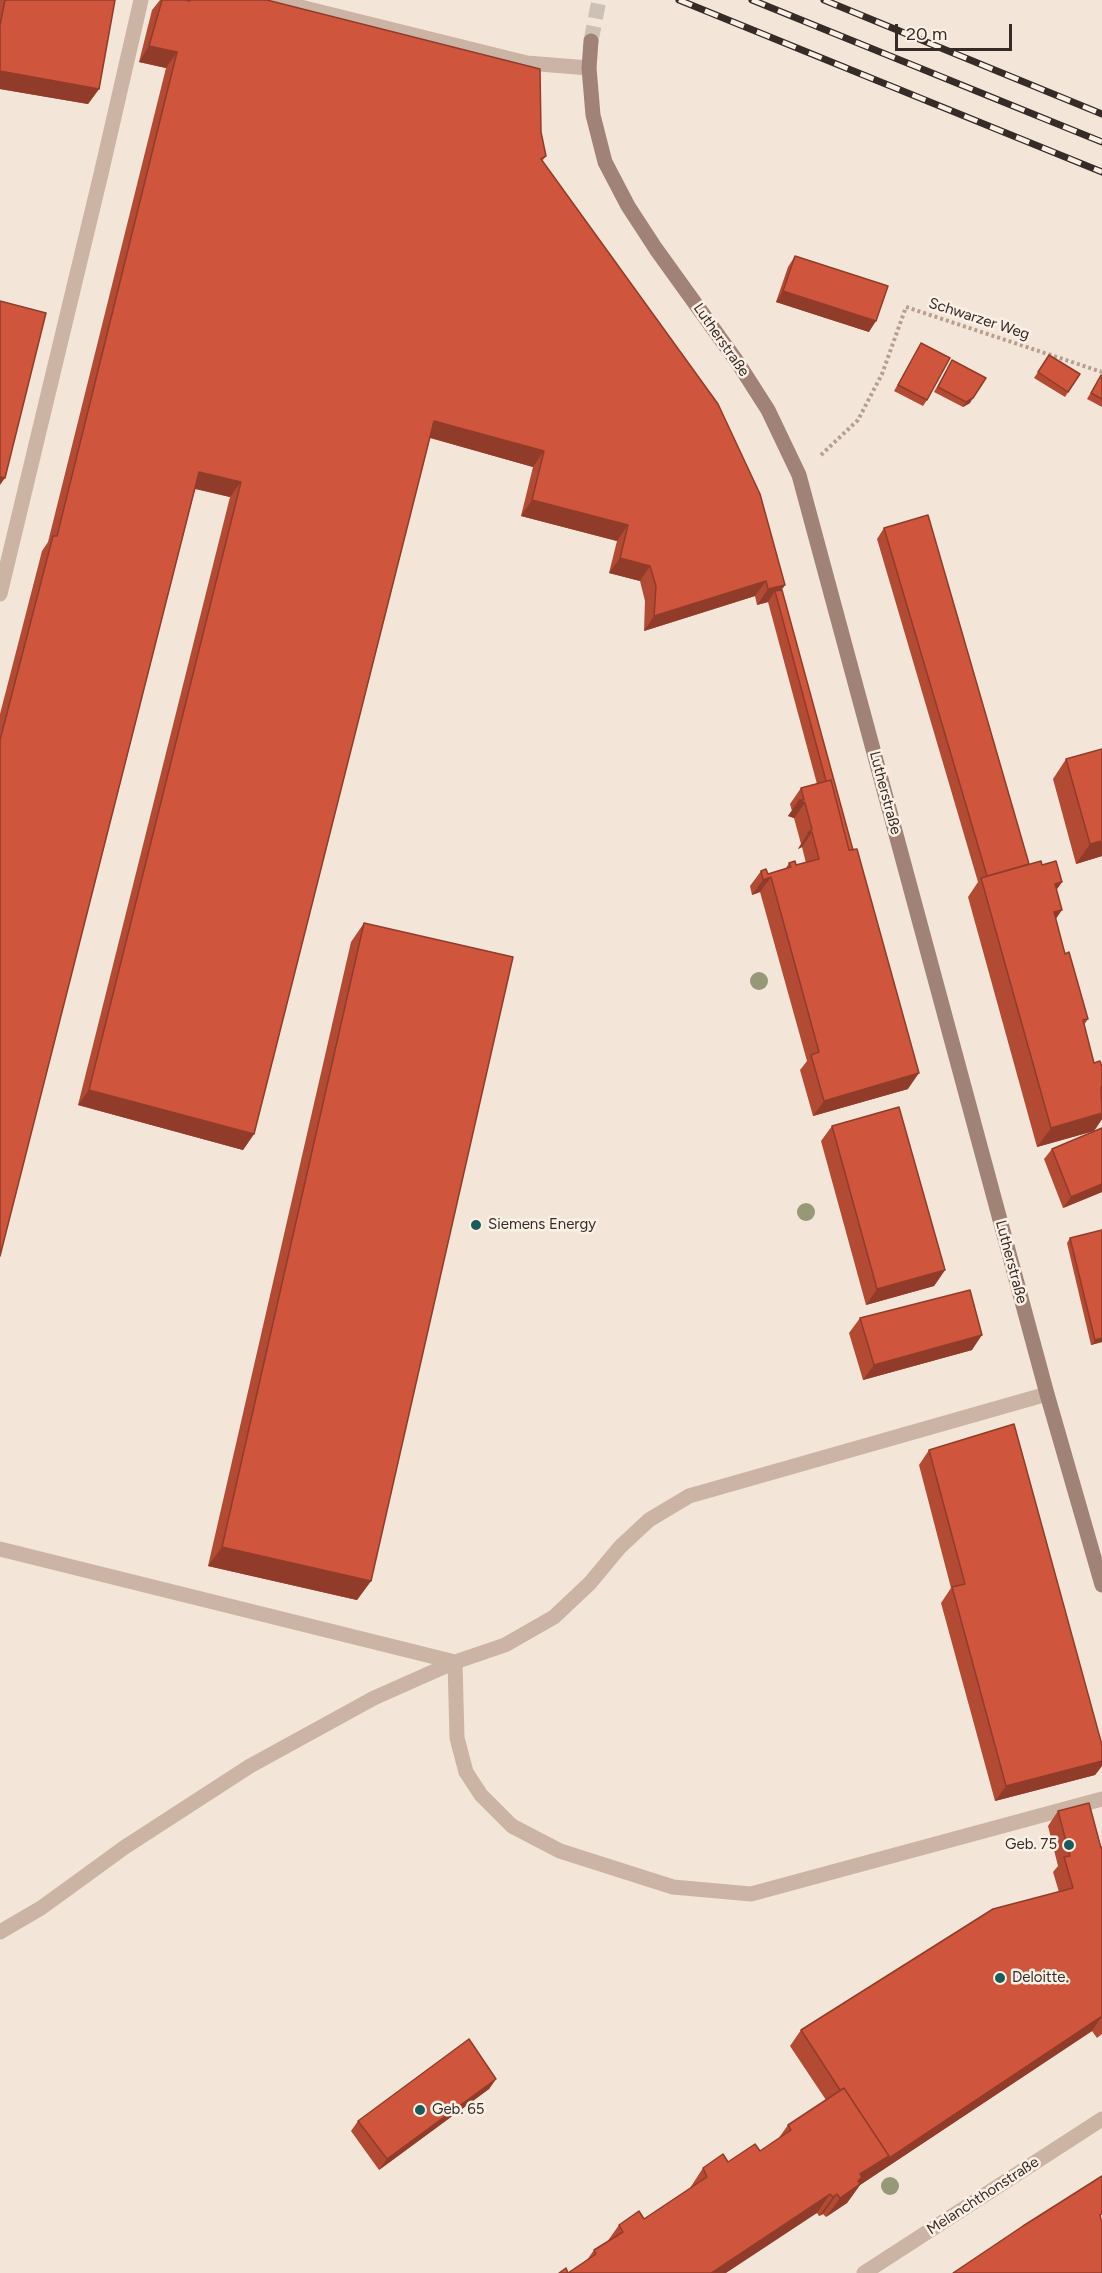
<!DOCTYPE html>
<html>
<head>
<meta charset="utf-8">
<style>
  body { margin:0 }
  #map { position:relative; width:1102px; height:2273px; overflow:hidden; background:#f3e6d9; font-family:Figtree,sans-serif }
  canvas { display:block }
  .scale { position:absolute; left:895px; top:24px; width:117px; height:27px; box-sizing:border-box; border:3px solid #372b27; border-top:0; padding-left:8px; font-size:18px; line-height:21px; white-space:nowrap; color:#372b27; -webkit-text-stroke:4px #fbf0e6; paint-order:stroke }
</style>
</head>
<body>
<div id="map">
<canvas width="1102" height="2273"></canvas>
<div class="scale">20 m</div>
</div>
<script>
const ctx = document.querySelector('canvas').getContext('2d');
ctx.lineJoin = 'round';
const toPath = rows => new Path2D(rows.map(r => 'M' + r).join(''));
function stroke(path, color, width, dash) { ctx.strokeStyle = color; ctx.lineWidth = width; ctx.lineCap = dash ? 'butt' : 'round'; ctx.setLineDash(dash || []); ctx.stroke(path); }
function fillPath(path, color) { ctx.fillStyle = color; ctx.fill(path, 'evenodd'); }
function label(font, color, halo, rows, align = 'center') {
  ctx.font = font + ' Figtree,sans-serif'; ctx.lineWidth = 5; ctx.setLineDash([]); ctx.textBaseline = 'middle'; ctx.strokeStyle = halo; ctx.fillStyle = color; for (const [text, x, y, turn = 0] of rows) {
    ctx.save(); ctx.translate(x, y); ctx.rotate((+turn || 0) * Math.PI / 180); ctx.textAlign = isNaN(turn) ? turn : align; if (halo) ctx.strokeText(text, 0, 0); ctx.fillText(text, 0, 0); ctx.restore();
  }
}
const secondaryTunnel = toPath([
  [591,41,599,0]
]);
const path = toPath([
  [821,455,858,420,882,374,906,307,1102,372]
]);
const lane = toPath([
  [272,0,527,63,589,68],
  [0,594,101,174,141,0],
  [0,1549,455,1662,457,1738,466,1772,481,1795,512,1826,560,1851,673,1887,751,1894,1102,1799],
  [0,1932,41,1908,125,1847,250,1766,374,1698,455,1662,505,1645,554,1617,590,1583,620,1547,649,1520,689,1496,1047,1394]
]);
const street = toPath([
  [864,2273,1102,2119]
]);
const secondary = toPath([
  [591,41,589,68,593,115,605,162,628,206,656,249,738,363,768,410,799,475,1047,1394,1102,1585]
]);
const rail = toPath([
  [679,0,1102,172],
  [752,0,1102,142],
  [824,0,1102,114]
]);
const trees = [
  [759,981],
  [806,1212],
  [890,2186]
];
const wall = toPath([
  [0,0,115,0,99,89,88,104,0,89],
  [160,0,267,0,541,132,546,156,542,161,782,590,908,1089,813,1116,800,1070,807,1061,760,892,752,895,750,886,761,871,768,874,786,868,789,863,796,865,806,863,802,847,798,849,801,844,794,818,788,816,792,811,790,804,801,788,817,784,768,602,757,605,755,596,644,631,645,601,640,581,609,573,617,541,521,516,533,467,430,438,254,1134,243,1150,78,1105,230,497,195,489,0,1256,0,714,42,551,48,542,166,68,139,62,152,10],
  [795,256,869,332,776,302,788,267],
  [921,343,927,400,923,406,894,391],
  [1049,355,1080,374,1065,397,1034,378],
  [952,360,970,403,963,407,934,392],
  [1101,375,1102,376,1102,407,1087,399],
  [884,528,1029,864,1042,865,1062,882,1056,890,1056,919,1065,954,1088,1019,1084,1025,1094,1063,1102,1067,1102,1119,1094,1131,1037,1147,968,897,978,882,877,539],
  [1102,749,1102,856,1076,864,1053,779,1066,759],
  [364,923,371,1581,357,1600,208,1566,351,942],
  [832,1126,945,1270,934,1286,866,1305,821,1141],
  [1102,1128,1102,1192,1063,1208,1044,1159,1052,1149],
  [1070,1238,1102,1342,1091,1345,1067,1243],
  [860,1318,972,1350,863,1380,849,1333],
  [929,1450,1102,1745,1102,1766,1095,1775,995,1801,941,1603,951,1588,919,1465],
  [1058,1811,1101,1848,1102,1847,1102,2034,1097,2038,1092,2031,860,2185,847,2203,826,2217,823,2214,819,2216,817,2213,568,2273,587,2260,594,2250,607,2242,619,2225,644,2219,690,2188,703,2168,728,2162,760,2151,778,2139,788,2125,826,2100,790,2046,801,2030,1059,1892,1053,1872,1058,1866,1048,1826],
  [496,2079,489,2089,379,2170,351,2131,358,2121]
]);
const shadedWall = toPath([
  [149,46,177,52,166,68,139,62],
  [0,71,99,89,88,104,0,89],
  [783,291,876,321,869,332,776,302],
  [973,398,970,403,963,407,966,402],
  [434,421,544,451,533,467,424,436],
  [199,472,241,482,230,497,188,487],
  [0,477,5,478,0,485],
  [532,500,628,525,617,541,521,516],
  [620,558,650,566,640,581,609,573],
  [766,581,755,596,644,631,654,616],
  [785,585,777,597,775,591,768,602,757,605,768,589],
  [799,800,805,803,794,818,788,816],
  [812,832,802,847,798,849,808,833],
  [1102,841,1102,856,1076,864,1090,844],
  [771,877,760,892,752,895,763,880],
  [1062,882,1048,902,1055,884],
  [1062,910,1049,929,1054,912],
  [919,1073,908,1089,813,1116,824,1101],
  [89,1090,254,1134,243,1150,78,1105],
  [1102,1113,1102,1119,1094,1131,1037,1147,1051,1128],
  [1102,1184,1102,1192,1063,1208,1071,1197],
  [945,1270,934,1286,866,1305,877,1289],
  [982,1335,972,1350,863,1380,874,1365],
  [1102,1338,1102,1342,1091,1345,1095,1340],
  [222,1547,371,1581,357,1600,208,1566],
  [1102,1761,1102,1766,1095,1775,995,1801,1006,1786],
  [1102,2016,1092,2031,860,2185,847,2203,826,2217,840,2198,860,2174],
  [496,2079,489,2089,379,2170,387,2159],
  [830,2194,817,2213,726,2273,711,2273],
  [837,2194,823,2214,819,2216,833,2197]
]);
const building = toPath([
  [5,0,115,0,99,89,0,71,0,25,5,0],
  [162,0,185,0,190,1,190,0,267,0,540,69,541,132,546,156,541,159,718,404,760,494,785,585,768,589,766,581,654,616,656,586,650,566,620,558,628,525,532,500,544,451,434,421,254,1134,89,1090,241,482,199,472,0,1256,0,740,53,536,57,536,177,52,149,46,162,0],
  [795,256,888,286,876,321,783,291,795,256],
  [0,301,46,313,5,478,0,477,0,301],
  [921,343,950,358,927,400,898,385,921,343],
  [1049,355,1080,374,1068,392,1038,372,1049,355],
  [952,360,986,378,973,398,966,402,938,387,952,360],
  [1101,375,1102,376,1102,399,1091,393,1101,375],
  [928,515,1029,864,987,876,884,528,928,515],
  [782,590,853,850,849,850,831,780,826,781,775,591,782,590],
  [1102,749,1102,841,1090,844,1066,759,1102,749],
  [831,780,849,850,857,849,919,1073,824,1101,811,1055,819,1052,771,877,763,880,761,871,766,869,768,874,791,867,789,863,795,861,796,865,819,859,812,832,808,833,812,829,805,803,799,800,804,800,801,788,831,780],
  [1041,861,1042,865,1056,861,1062,882,1055,884,1062,910,1054,912,1065,954,1069,952,1088,1019,1083,1020,1094,1063,1100,1061,1102,1067,1102,1087,1101,1087,1102,1113,1051,1128,981,878,1041,861],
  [364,923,513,957,371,1581,222,1547,364,923],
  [899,1107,945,1270,877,1289,832,1126,899,1107],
  [1102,1128,1102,1184,1071,1197,1052,1149,1102,1128],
  [1102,1230,1102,1338,1095,1340,1070,1238,1102,1230],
  [970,1290,982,1335,874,1365,860,1318,970,1290],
  [1014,1424,1102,1745,1102,1761,1006,1786,952,1587,965,1584,929,1450,1014,1424],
  [1089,1803,1101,1848,1102,1847,1102,2016,886,2160,889,2156,844,2088,840,2090,801,2030,993,1909,1073,1888,1064,1857,1070,1856,1058,1811,1089,1803],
  [469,2039,496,2079,387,2159,358,2121,469,2039],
  [844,2088,889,2156,860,2174,862,2177,858,2181,860,2184,840,2198,837,2194,833,2197,830,2194,711,2273,559,2273,566,2268,568,2273,596,2254,594,2250,623,2232,619,2225,639,2211,644,2219,707,2177,703,2168,723,2154,728,2162,755,2144,760,2151,791,2130,788,2125,844,2088],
  [1102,2176,1102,2214,1100,2215,1102,2223,1102,2273,953,2273,1023,2226,1102,2176]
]);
const markers = [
  [476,1225,6,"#195c5c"],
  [1069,1845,6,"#195c5c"],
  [1000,1978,6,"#195c5c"],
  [420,2110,6,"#195c5c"]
];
const streetNames = [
  ["Schwarzer Weg",979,319,18],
  ["Lutherstraße",721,340,55],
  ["Lutherstraße",885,793,75],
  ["Lutherstraße",1011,1262,75],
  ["Melanchthonstraße",983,2196,-33]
];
const poiNames = [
  ["Siemens Energy",488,1225],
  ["Geb. 75",1057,1845,"right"],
  ["Deloitte.",1012,1978],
  ["Geb. 65",432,2110]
];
stroke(secondaryTunnel, '#cdc1b5', 15, [15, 8]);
stroke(path, '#b89e8f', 4, [3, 3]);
stroke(lane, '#ccb4a4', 15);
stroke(street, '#ccb4a4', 15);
stroke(secondary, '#a08376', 15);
stroke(rail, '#372b27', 7);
stroke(rail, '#fbf0e6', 4.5, [14]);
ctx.fillStyle = '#969878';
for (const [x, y] of trees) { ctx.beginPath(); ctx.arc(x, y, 9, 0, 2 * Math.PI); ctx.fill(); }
fillPath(wall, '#b24a34');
fillPath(shadedWall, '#913c2a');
fillPath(building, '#cf563c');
stroke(building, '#913c2a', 1.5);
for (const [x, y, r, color] of markers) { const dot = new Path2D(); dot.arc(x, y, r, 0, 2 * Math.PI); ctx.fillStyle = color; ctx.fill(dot); stroke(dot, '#fbf0e6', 2); }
label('15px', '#372b27', '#fbf0e6', streetNames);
label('15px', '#372b27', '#fbf0e6', poiNames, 'left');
</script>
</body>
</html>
